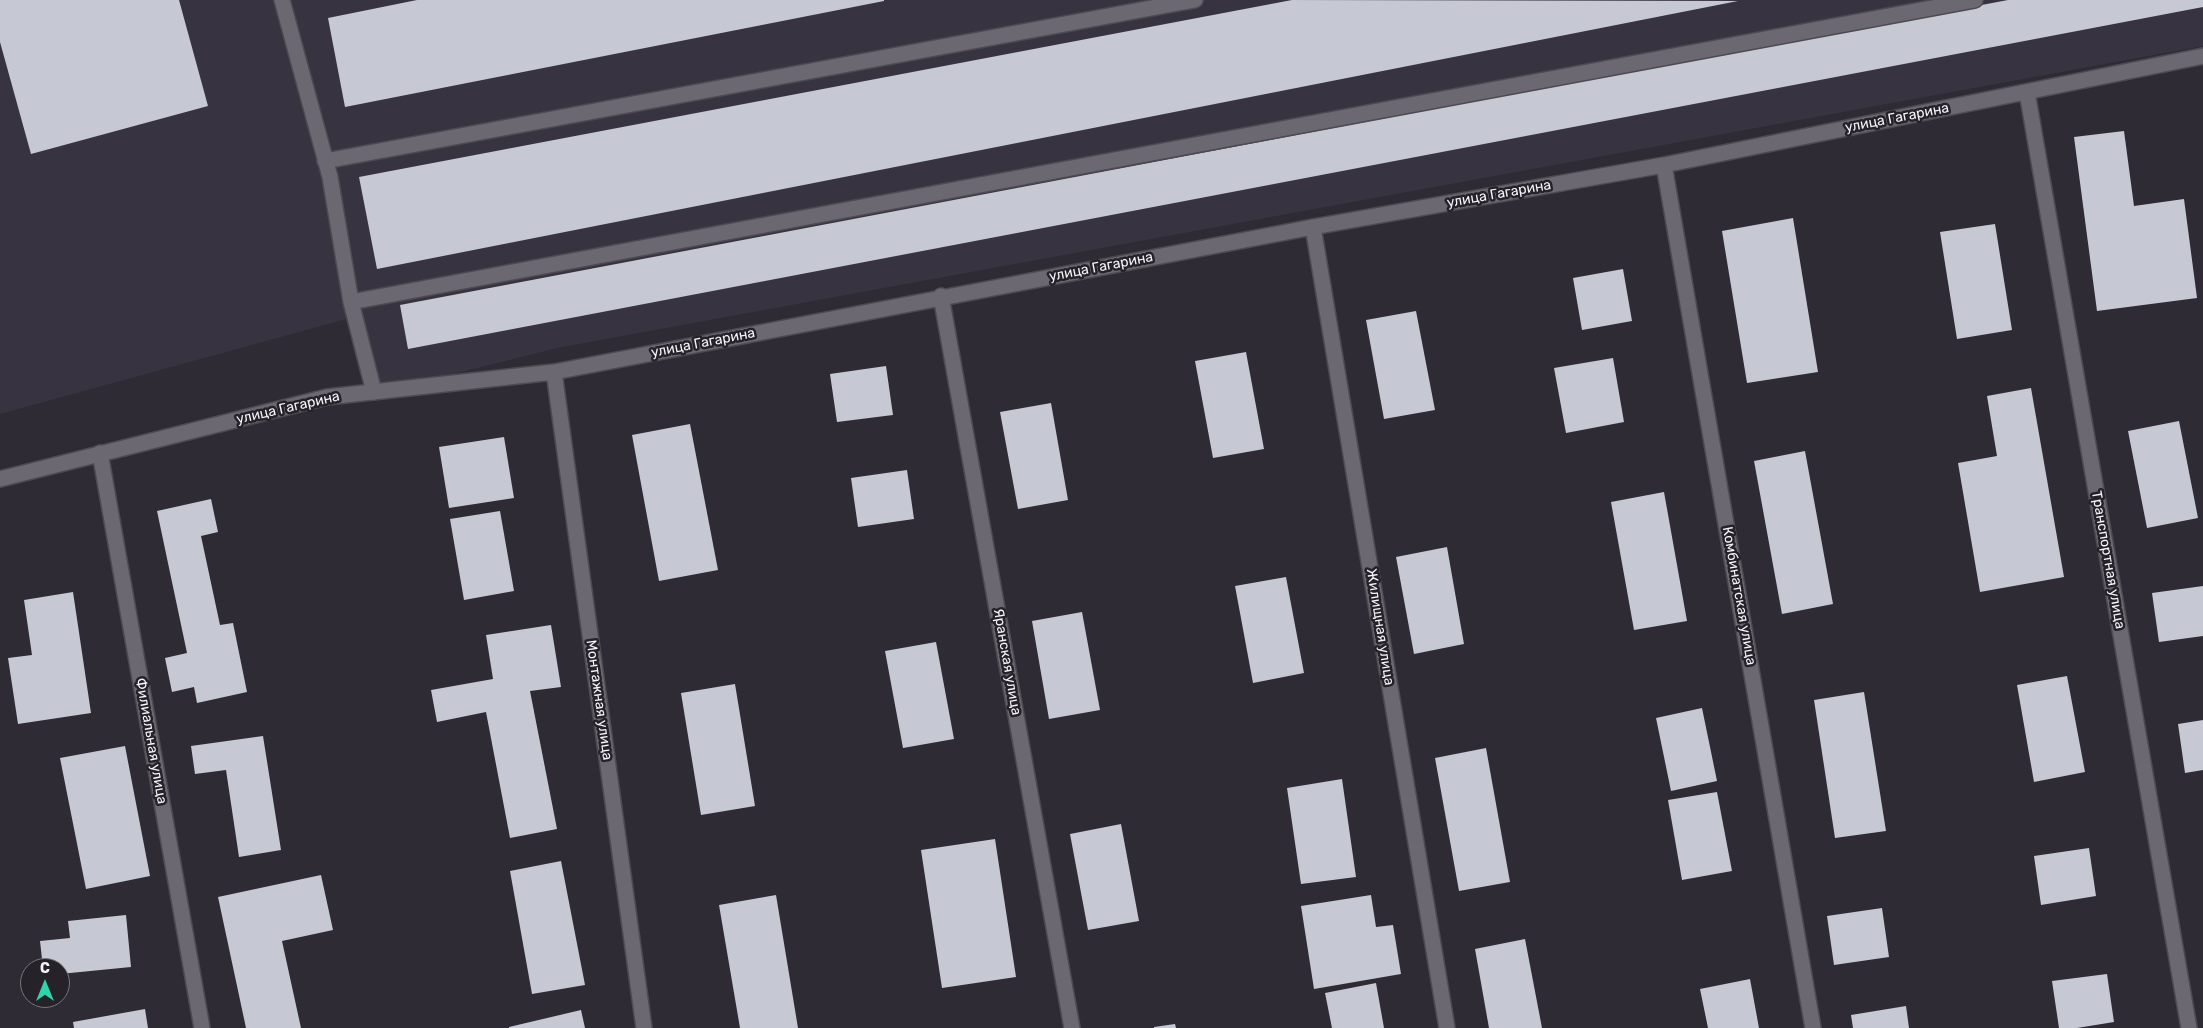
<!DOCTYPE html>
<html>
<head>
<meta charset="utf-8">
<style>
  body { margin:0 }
  #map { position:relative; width:2203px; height:1028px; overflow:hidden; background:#2e2b34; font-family:Rubik,sans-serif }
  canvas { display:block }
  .north { position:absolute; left:20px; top:958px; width:50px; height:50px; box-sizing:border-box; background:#25222a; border:1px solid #79767d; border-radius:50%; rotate:0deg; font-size:14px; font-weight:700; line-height:20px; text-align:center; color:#f6f4f9 }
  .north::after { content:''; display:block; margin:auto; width:18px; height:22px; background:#30d4a9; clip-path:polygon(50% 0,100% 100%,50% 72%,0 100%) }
</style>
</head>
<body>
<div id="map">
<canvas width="2203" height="1028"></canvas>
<div class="north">С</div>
</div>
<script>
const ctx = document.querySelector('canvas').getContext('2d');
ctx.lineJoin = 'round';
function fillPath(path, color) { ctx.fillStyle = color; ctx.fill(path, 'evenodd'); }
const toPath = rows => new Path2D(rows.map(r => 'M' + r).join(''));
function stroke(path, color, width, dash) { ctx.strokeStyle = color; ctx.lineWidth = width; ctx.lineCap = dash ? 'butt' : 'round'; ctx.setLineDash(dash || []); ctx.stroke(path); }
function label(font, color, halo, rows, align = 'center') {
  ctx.font = font + ' Rubik,sans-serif'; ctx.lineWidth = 5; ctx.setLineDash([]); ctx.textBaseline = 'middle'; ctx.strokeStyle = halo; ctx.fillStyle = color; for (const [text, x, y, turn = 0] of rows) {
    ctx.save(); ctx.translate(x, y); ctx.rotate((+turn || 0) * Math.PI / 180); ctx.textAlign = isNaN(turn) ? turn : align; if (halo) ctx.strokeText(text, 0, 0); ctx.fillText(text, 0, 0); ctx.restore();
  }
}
const built = toPath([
  [0,0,2203,0,2203,46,557,348,382,392,361,315,0,414]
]);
const building = toPath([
  [0,0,179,0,208,106,31,154,0,42],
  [417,0,884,0,884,1,345,107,328,18],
  [1292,0,1738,1,377,269,359,177],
  [2008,0,2203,0,2203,7,408,349,400,305],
  [2124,131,2134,206,2184,199,2197,298,2097,311,2074,137],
  [1793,218,1818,372,1747,383,1722,231],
  [1995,224,2012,330,1957,339,1940,232],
  [1623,269,1632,321,1582,330,1573,278],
  [1416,311,1435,410,1384,419,1366,320],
  [1246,352,1264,449,1213,458,1195,361],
  [1613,358,1624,422,1566,433,1554,368],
  [886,366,893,415,837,422,830,374],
  [2031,388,2064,577,1980,592,1958,463,1997,456,1987,396],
  [1051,403,1068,500,1018,509,1000,412],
  [2179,421,2198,518,2147,528,2128,431],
  [690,424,718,570,659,581,632,435],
  [504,437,514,498,449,508,439,447],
  [1805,451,1833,604,1782,614,1754,461],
  [907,470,914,519,858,527,851,478],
  [1664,492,1687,621,1634,630,1611,502],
  [211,499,218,532,201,536,220,625,233,623,247,692,197,703,194,687,172,692,165,658,187,653,157,511],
  [500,511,514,591,464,600,450,519],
  [1447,547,1464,644,1414,654,1396,557],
  [1286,577,1304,673,1253,683,1235,586],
  [2203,586,2203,636,2159,642,2152,593],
  [73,592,91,713,18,724,8,658,32,655,24,600],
  [1082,612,1100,710,1049,719,1032,621],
  [551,625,561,687,530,691,557,829,510,838,486,712,437,722,431,690,493,679,486,635],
  [936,642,954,739,903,748,885,651],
  [2067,676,2085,772,2034,782,2017,685],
  [735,684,755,806,701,815,681,693],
  [1864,692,1886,831,1835,838,1814,700],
  [1702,708,1717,781,1671,791,1656,718],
  [2203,720,2203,770,2185,773,2178,724],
  [263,736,281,850,239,857,226,770,195,774,191,746],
  [125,746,150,876,86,889,60,758],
  [1486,748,1510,882,1459,891,1435,758],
  [1342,779,1356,877,1301,884,1287,788],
  [1717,792,1732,871,1682,880,1668,800],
  [1121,824,1139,921,1088,930,1070,834],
  [995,839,1016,977,942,988,921,850],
  [2089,848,2096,896,2041,905,2034,856],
  [561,861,585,985,532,994,510,871],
  [321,875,333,930,282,941,301,1028,246,1028,218,897],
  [776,895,798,1028,740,1028,719,905],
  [1371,895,1376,927,1393,925,1401,974,1314,989,1301,906],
  [1882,908,1889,957,1834,965,1827,916],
  [126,915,131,967,60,974,60,968,43,968,40,941,70,938,68,921],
  [1525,939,1542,1028,1489,1028,1475,949],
  [2107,974,2114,1022,2077,1028,2059,1028,2052,981],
  [1750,979,1759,1028,1708,1028,1700,989],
  [1376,983,1384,1028,1332,1028,1325,993],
  [1906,1006,1909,1028,1853,1028,1851,1015],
  [145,1009,148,1028,74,1028,73,1022],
  [581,1010,585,1028,509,1028,509,1027],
  [1175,1024,1176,1028,1154,1028,1154,1027]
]);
const service = toPath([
  [282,0,330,177,351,302,374,392],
  [325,161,1195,0],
  [351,302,1975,0]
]);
const minor = toPath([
  [2027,92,2189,1028],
  [1664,165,1813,1028],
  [1313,227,1447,1028],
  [941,296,1072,1028],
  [554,372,644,1028],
  [100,453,202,1028],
  [0,479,327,397,554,372,1313,227,1664,165,2203,56]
]);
const streetNames = [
  ["улица Гагарина",1897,118,-11],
  ["улица Гагарина",1499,194,-10],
  ["улица Гагарина",1101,267,-11],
  ["улица Гагарина",703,343,-11],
  ["улица Гагарина",288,408,-13],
  ["Транспортная улица",2108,560,80],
  ["Комбинатская улица",1739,596,80],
  ["Жилищная улица",1380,627,81],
  ["Яранская улица",1007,662,80],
  ["Монтажная улица",599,700,82],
  ["Филиальная улица",151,741,80]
];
fillPath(built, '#383341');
fillPath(building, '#c6c9d4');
stroke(service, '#4d4a51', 18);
stroke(minor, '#4d4a51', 18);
stroke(service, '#6c6872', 15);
stroke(minor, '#6c6872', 15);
label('14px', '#f6f4f9', '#25222a', streetNames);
</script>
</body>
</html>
